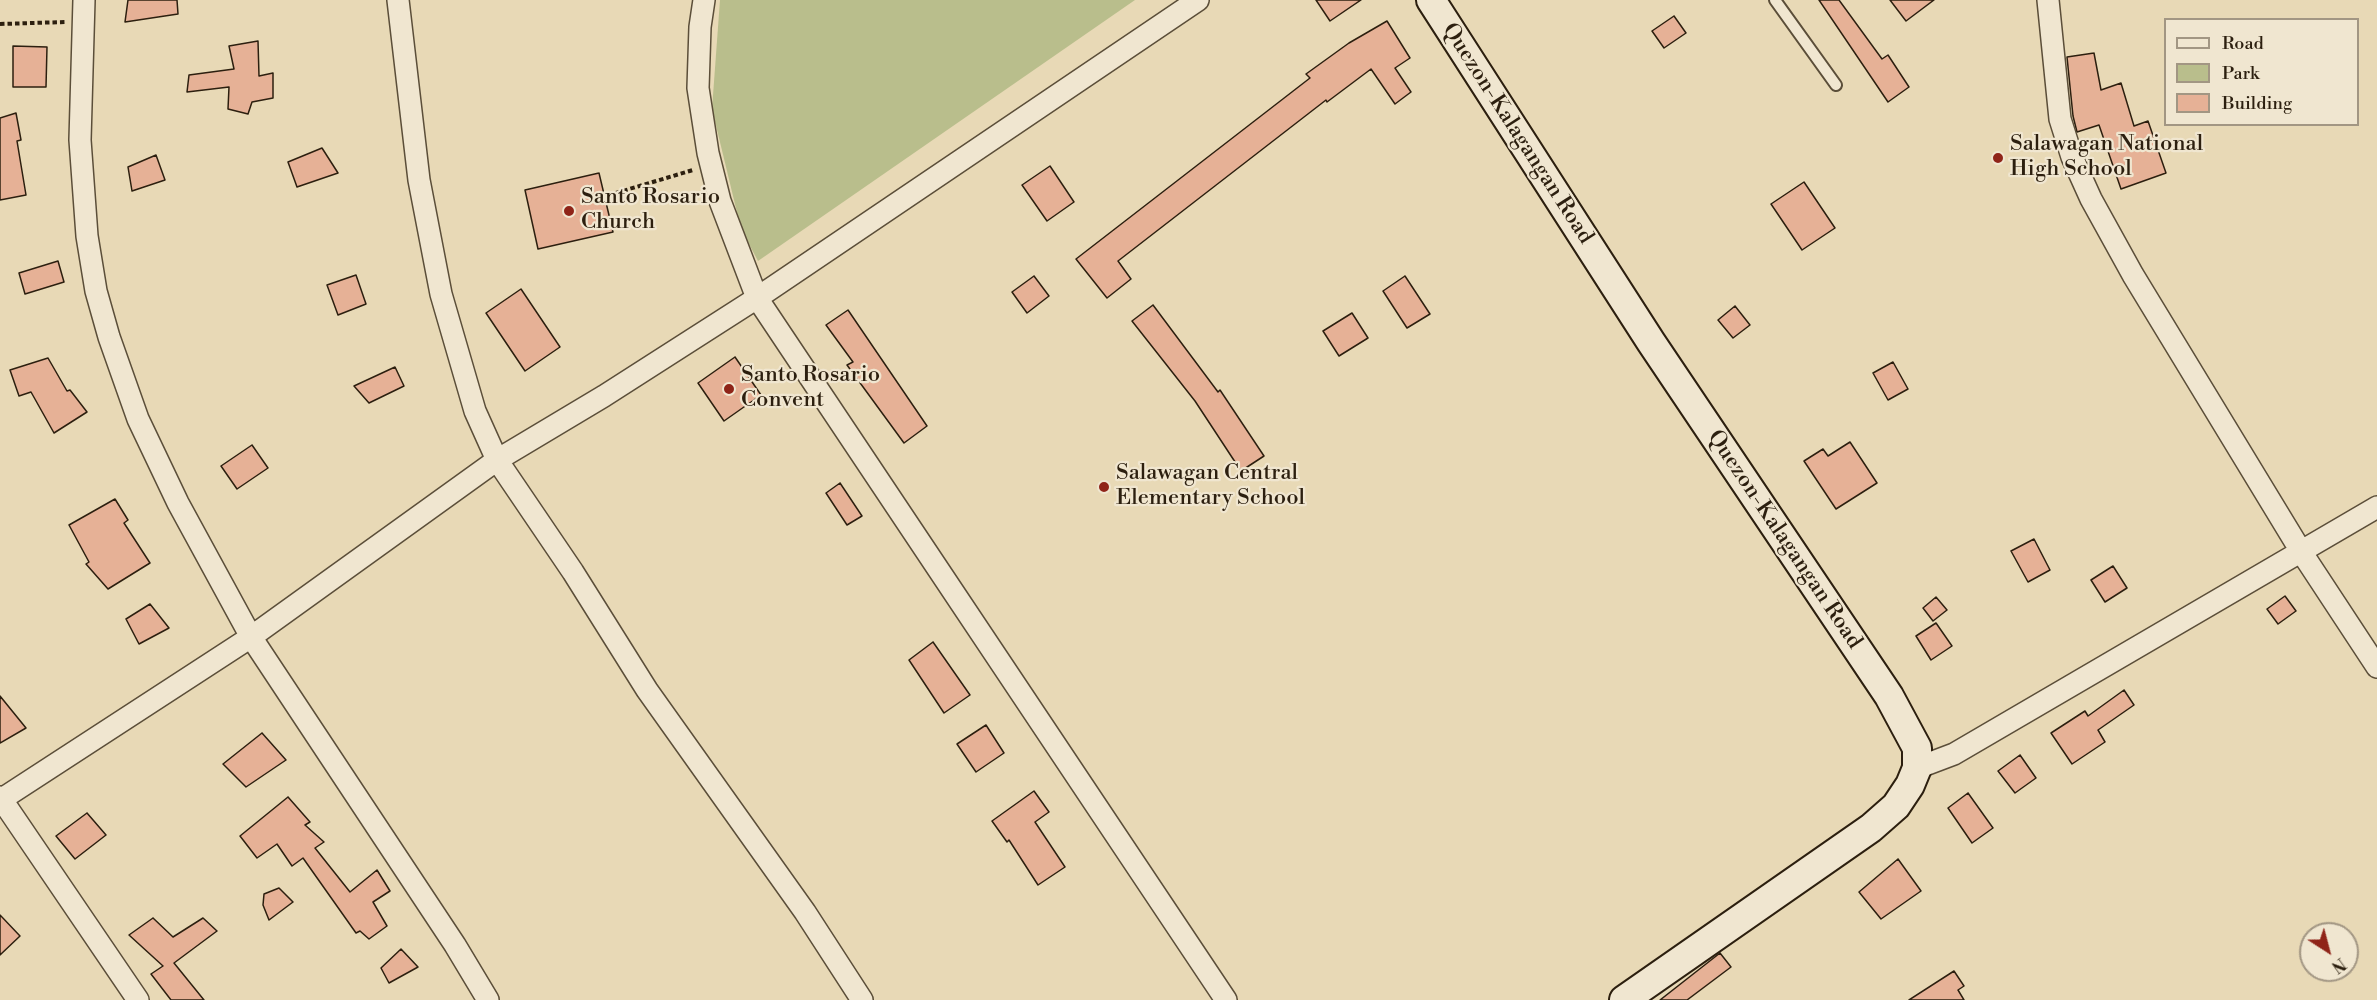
<!DOCTYPE html>
<html>
<head>
<meta charset="utf-8">
<style>
  body { margin:0 }
  #map { position:relative; width:2377px; height:1000px; overflow:hidden; background:#e8d9b6; font-family:"Libre Bodoni",serif }
  canvas { display:block }
  .legend { position:absolute; left:2164px; top:18px; width:195px; height:108px; box-sizing:border-box; background:#f0e6d0; border:2px solid #a29683; margin:0; padding:8px 10px; list-style:none; font-size:18px; color:#2c1f0f }
  .legend li { display:flex; align-items:center; gap:12px; height:30px }
  .legend b { width:30px; border:2px solid #a29683 }
  .north { position:absolute; left:2299px; top:922px; width:60px; height:60px; box-sizing:border-box; background:#f0e6d0; border:2px solid #a29683; border-radius:50%; rotate:144deg; font-size:16px; font-weight:700; line-height:24px; text-align:center; color:#2c1f0f }
  .north::after { content:''; display:block; margin:auto; width:21px; height:27px; background:#8f2418; clip-path:polygon(50% 0,100% 100%,50% 72%,0 100%) }
</style>
</head>
<body>
<div id="map">
<canvas width="2377" height="1000"></canvas>
<ul class="legend">
<li><b style="height:8px;background:#f0e6d0"></b>Road</li>
<li><b style="height:16px;background:#b9be8c"></b>Park</li>
<li><b style="height:16px;background:#e6b196"></b>Building</li>
</ul>
<div class="north">N</div>
</div>
<script>
const ctx = document.querySelector('canvas').getContext('2d');
ctx.lineJoin = 'round';
function fillPath(path, color) { ctx.fillStyle = color; ctx.fill(path, 'evenodd'); }
const toPath = rows => new Path2D(rows.map(r => 'M' + r).join(''));
function stroke(path, color, width, dash) { ctx.strokeStyle = color; ctx.lineWidth = width; ctx.lineCap = dash ? 'butt' : 'round'; ctx.setLineDash(dash || []); ctx.stroke(path); }
function label(font, color, halo, rows, align = 'center') {
  ctx.font = font + ' "Libre Bodoni",serif'; ctx.lineWidth = 4.5; ctx.setLineDash([]); ctx.textBaseline = 'middle'; ctx.strokeStyle = halo; ctx.fillStyle = color; for (const [text, x, y, turn = 0] of rows) {
    ctx.save(); ctx.translate(x, y); ctx.rotate((+turn || 0) * Math.PI / 180); ctx.textAlign = isNaN(turn) ? turn : align; if (halo) ctx.strokeText(text, 0, 0); ctx.fillText(text, 0, 0); ctx.restore();
  }
}
const green = toPath([
  [720,0,1135,0,758,261,741,229,712,109]
]);
const building = toPath([
  [128,0,177,0,178,14,125,22,128,0],
  [1316,0,1361,0,1330,21,1316,0],
  [1819,0,1839,0,1882,59,1888,55,1909,87,1888,102,1819,0],
  [1890,0,1934,0,1906,21,1890,0],
  [1674,16,1686,33,1664,48,1652,31,1674,16],
  [1387,21,1410,58,1395,68,1411,92,1395,104,1371,69,1327,102,1326,100,1118,261,1131,279,1107,298,1076,259,1310,78,1306,74,1349,43,1387,21],
  [258,41,259,76,273,73,273,98,252,102,248,114,228,109,229,87,187,92,189,75,234,69,229,46,258,41],
  [13,46,47,47,46,87,13,87,13,46],
  [2094,53,2101,90,2121,83,2134,126,2148,121,2166,173,2121,189,2099,125,2077,132,2073,116,2067,57,2094,53],
  [16,113,21,140,17,141,26,195,0,200,0,118,16,113],
  [322,148,338,173,297,187,288,162,322,148],
  [156,155,165,180,132,191,128,167,156,155],
  [1050,166,1074,202,1047,221,1022,185,1050,166],
  [599,173,613,232,538,249,525,190,599,173],
  [1804,182,1835,228,1802,250,1771,204,1804,182],
  [58,261,64,282,25,294,19,273,58,261],
  [356,275,366,304,338,315,327,285,356,275],
  [1034,276,1049,296,1027,313,1012,292,1034,276],
  [1405,276,1430,314,1407,328,1383,291,1405,276],
  [521,289,560,347,525,371,486,313,521,289],
  [1153,305,1218,392,1220,390,1264,456,1241,471,1195,401,1132,321,1153,305],
  [1735,306,1750,325,1733,338,1718,320,1735,306],
  [848,310,927,426,904,443,847,365,853,362,826,325,848,310],
  [1352,313,1368,338,1339,356,1323,331,1352,313],
  [735,357,761,395,724,421,698,383,735,357],
  [48,358,67,391,70,390,87,412,54,433,31,392,19,396,10,370,48,358],
  [1893,362,1908,389,1888,400,1873,373,1893,362],
  [395,367,404,386,369,403,354,386,395,367],
  [1850,442,1877,483,1836,509,1804,461,1823,449,1828,456,1850,442],
  [252,445,268,468,237,489,221,466,252,445],
  [840,483,862,516,847,525,826,493,840,483],
  [115,499,128,520,124,523,150,563,108,589,86,564,89,562,69,525,115,499],
  [2034,539,2050,570,2028,582,2011,551,2034,539],
  [2113,566,2127,588,2105,602,2091,580,2113,566],
  [2285,596,2296,611,2278,624,2267,609,2285,596],
  [1936,597,1947,610,1933,621,1923,608,1936,597],
  [150,604,169,628,139,644,126,619,150,604],
  [1936,623,1952,646,1931,660,1916,636,1936,623],
  [933,642,970,695,944,713,909,660,933,642],
  [2124,690,2134,705,2098,730,2105,742,2072,764,2051,733,2085,711,2088,716,2124,690],
  [0,696,26,728,0,743,0,696],
  [986,725,1004,753,976,772,957,744,986,725],
  [262,733,286,760,246,787,223,764,262,733],
  [2020,755,2036,778,2015,793,1998,771,2020,755],
  [1034,791,1049,812,1035,822,1065,867,1038,885,1009,840,1007,842,992,821,1034,791],
  [1968,793,1993,828,1972,843,1948,808,1968,793],
  [288,797,310,822,305,825,324,842,315,848,350,892,377,870,390,891,373,902,387,926,369,939,360,931,356,933,303,858,292,866,277,844,257,858,240,836,288,797],
  [87,813,106,835,75,859,56,836,87,813],
  [1898,859,1921,891,1881,919,1859,892,1898,859],
  [279,888,293,902,269,920,263,905,264,894,279,888],
  [0,915,20,936,0,955,0,915],
  [153,918,173,937,203,918,217,931,174,963,204,1000,171,1000,151,974,163,966,129,935,153,918],
  [401,949,418,967,389,983,381,968,401,949],
  [1720,953,1731,967,1687,1000,1660,1000,1720,953],
  [1954,971,1964,986,1958,990,1964,1000,1909,1000,1954,971]
]);
const path = toPath([
  [0,24,65,22],
  [616,193,693,170]
]);
const lane = toPath([
  [1775,0,1836,85]
]);
const street = toPath([
  [84,0,80,140,87,236,96,291,109,337,138,419,178,503,251,637,455,945,488,1000],
  [398,0,419,180,441,294,475,411,497,460,573,572,647,690,805,912,862,1000],
  [704,0,700,27,698,88,708,153,720,201,757,298,1226,1000],
  [2048,0,2060,119,2072,157,2091,199,2133,275,2302,553,2377,667],
  [1917,768,1954,754,2377,507],
  [0,797,138,1000],
  [2,799,251,637,497,460,604,396,757,298,1198,0]
]);
const secondary = toPath([
  [1431,0,1651,342,1889,696,1917,748,1917,768,1910,785,1896,806,1871,828,1624,1000]
]);
const markers = [
  [1998,158,6,"#8f2418"],
  [569,211,6,"#8f2418"],
  [729,389,6,"#8f2418"],
  [1104,487,6,"#8f2418"]
];
const streetNames = [
  ["Quezon-Kalagangan Road",1517,134,57],
  ["Quezon-Kalagangan Road",1784,540,56]
];
const poiNames = [
  ["Salawagan National",2010,145],
  ["High School",2010,170],
  ["Santo Rosario",581,198],
  ["Church",581,223],
  ["Santo Rosario",741,376],
  ["Convent",741,401],
  ["Salawagan Central",1116,474],
  ["Elementary School",1116,499]
];
fillPath(green, '#b9be8c');
fillPath(building, '#e6b196');
stroke(building, '#2c1f0f', 1.5);
stroke(lane, '#5b4e39', 14);
stroke(street, '#5b4e39', 24);
stroke(secondary, '#2c1f0f', 32);
stroke(path, '#2c1f0f', 4, [4.5, 3]);
stroke(lane, '#f0e6d0', 10);
stroke(street, '#f0e6d0', 21);
stroke(secondary, '#f0e6d0', 28);
for (const [x, y, r, color] of markers) { const dot = new Path2D(); dot.arc(x, y, r, 0, 2 * Math.PI); ctx.fillStyle = color; ctx.fill(dot); stroke(dot, '#f0e6d0', 2); }
label('22px', '#2c1f0f', '#f0e6d0', streetNames);
label('22px', '#2c1f0f', '#f0e6d0', poiNames, 'left');
</script>
</body>
</html>
